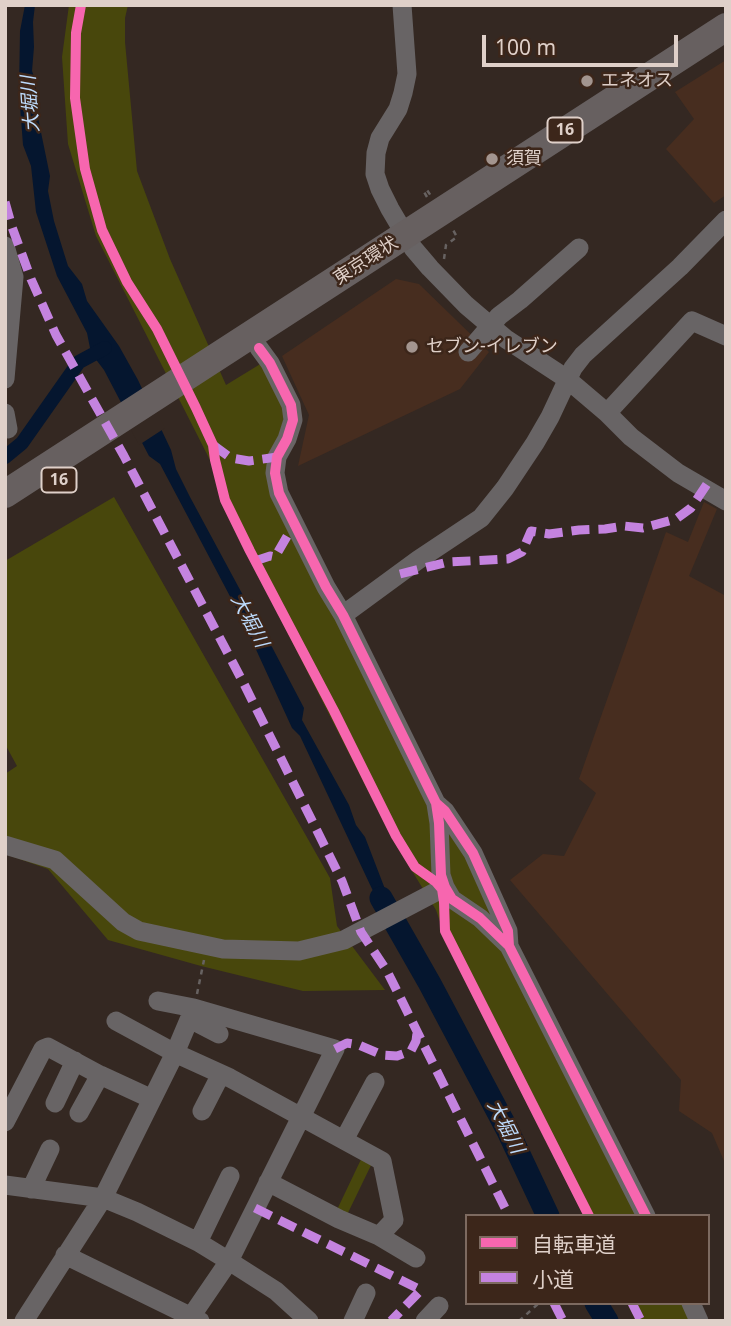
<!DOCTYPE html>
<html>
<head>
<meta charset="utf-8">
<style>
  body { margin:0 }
  #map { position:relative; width:731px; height:1326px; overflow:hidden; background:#342822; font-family:"Noto Sans","Noto Sans JP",sans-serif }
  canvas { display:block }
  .frame { position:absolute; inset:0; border:7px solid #dfd0c9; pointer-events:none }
  .legend { position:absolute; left:465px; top:1214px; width:245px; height:91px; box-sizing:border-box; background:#3c261a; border:2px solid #7d6a60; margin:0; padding:9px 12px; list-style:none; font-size:21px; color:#dfd0c9 }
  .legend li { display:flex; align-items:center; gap:14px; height:35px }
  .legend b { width:35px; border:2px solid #7d6a60 }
  .scale { position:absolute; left:482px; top:35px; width:196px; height:32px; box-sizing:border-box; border:4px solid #dfd0c9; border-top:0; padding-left:9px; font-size:21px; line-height:24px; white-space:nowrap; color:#dfd0c9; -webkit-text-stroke:5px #3c261a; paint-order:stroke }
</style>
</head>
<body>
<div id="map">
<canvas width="731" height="1326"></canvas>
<div class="frame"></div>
<ul class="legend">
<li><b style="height:9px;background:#f766af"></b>自転車道</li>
<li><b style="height:9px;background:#c483df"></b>小道</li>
</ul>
<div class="scale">100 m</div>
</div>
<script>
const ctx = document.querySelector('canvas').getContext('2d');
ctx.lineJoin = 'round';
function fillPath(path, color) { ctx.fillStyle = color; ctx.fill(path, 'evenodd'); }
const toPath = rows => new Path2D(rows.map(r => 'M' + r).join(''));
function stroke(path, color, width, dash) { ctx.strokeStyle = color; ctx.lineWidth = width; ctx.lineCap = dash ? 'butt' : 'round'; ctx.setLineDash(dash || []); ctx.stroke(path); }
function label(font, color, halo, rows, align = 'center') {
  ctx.font = font + ' "Noto Sans","Noto Sans JP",sans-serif'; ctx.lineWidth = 5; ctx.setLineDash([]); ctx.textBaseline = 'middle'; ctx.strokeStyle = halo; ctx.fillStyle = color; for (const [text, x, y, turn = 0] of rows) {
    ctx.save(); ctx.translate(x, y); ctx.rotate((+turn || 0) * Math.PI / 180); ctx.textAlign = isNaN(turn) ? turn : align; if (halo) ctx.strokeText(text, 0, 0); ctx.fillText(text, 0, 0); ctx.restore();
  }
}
const built = toPath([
  [726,60,726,195,714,203,666,149,694,119,675,92],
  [396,279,419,284,489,352,460,389,298,466,309,415,282,356],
  [704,502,717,509,689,576,726,596,726,1160,724,1161,712,1133,679,1111,681,1080,510,880,543,854,564,856,596,793,579,779,666,532,688,542]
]);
const green = toPath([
  [69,5,128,5,125,18,125,42,137,171,170,259,226,385,262,363,287,407,271,464,466,850,641,1216,584,1216,447,942,436,910,393,840,225,510,211,462,96,236,68,144,62,57],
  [114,497,330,878,337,926,385,990,303,991,201,966,108,940,48,869,5,854,5,774,17,766,5,744,5,561],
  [365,1151,375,1157,345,1219,334,1216],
  [627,1303,684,1303,693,1321,636,1321]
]);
const water = toPath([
  [25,5,35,5,33,22,34,47,32,71,36,82,36,108,50,176,48,191,54,221,68,266,82,284,87,301,119,346,138,380,171,450,176,469,190,497,252,612,256,627,272,647,304,708,302,720,349,805,356,825,365,837,390,902,381,908,300,736,292,728,242,619,160,464,149,456,104,370,91,353,87,333,57,276,36,212,31,166,23,145,19,92,20,31]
]);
const pier = toPath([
  [145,388,165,428,139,445,119,406]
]);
const canal = toPath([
  [5,457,22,443,79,362,105,348]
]);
const river = toPath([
  [381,898,430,984,508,1131,548,1216],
  [596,1303,607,1321]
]);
const path = toPath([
  [427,197,424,192,427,190,431,196],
  [444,259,446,245,457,237,452,228],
  [197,994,204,960],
  [519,1321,539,1303]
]);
const minor = toPath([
  [402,5,407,74,403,93,398,109,380,138,376,153,375,174,380,189,390,209,413,248,430,268,466,305,506,339,567,379,607,413,631,437,678,473,726,501],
  [5,246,14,277,5,379],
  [259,348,270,363,291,405,293,420,287,439,277,457,275,473,279,493,326,587,343,615,436,803,445,811,473,853,508,931,509,946,646,1216],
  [468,352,499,316,520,300,579,248],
  [5,413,8,429],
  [607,413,692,321,726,336],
  [343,615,418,560,481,518,505,488,535,443,550,417,573,368,583,355,680,267,726,220],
  [436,804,439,823,441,875,445,887,452,899,480,918,509,946],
  [5,845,55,860,123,922,139,931,223,949,299,951,344,940,445,887],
  [158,1001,194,1008],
  [190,1019,219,1034],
  [116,1021,175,1053,230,1078,382,1161,394,1220,379,1236,416,1258],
  [55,1103,75,1061],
  [202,1111,221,1074],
  [79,1113,100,1075],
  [5,1122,43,1049,48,1047,100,1075,152,1099],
  [344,1140,375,1082],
  [268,1182,339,1219,379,1236],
  [5,1185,103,1198,137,1212,198,1242,229,1261,276,1291,309,1321],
  [31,1189,50,1149],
  [198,1242,230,1176],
  [65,1255,200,1321],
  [691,1303,699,1321],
  [24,1321,103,1198,175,1053,194,1008,335,1049,229,1261,188,1321],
  [353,1321,366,1293],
  [425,1321,439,1306]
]);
const highway = toPath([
  [5,494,726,27]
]);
const quiet = toPath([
  [5,202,12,227,31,279,56,335,124,456,244,684,342,881,361,932,387,971,509,1216],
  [213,445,231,458,249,461,277,457],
  [255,561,270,556,275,557,290,531,296,527],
  [400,574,448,562,508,559,522,552,531,531,549,534,579,530,605,529,624,526,643,528,676,519,691,508,709,481],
  [335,1049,347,1043,359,1045,382,1055,397,1056,411,1051,416,1041,417,1033],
  [255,1208,421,1290,391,1321],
  [554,1303,563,1321],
  [632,1303,641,1321]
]);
const cycleway = toPath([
  [81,5,76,33,75,98,85,169,102,230,127,282,157,329,196,408,213,445,215,460,225,500,250,551,334,711,396,836,415,867,436,882,442,889,444,902,445,931,589,1216],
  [259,348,270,363,291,405,293,420,287,439,277,457,275,473,279,493,326,587,343,615,436,803,445,811,473,853,508,931,509,946,646,1216],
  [436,803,439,823,441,875,445,887,452,899,480,918,509,946]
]);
const markers = [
  [587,81,7,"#a3958f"],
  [492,159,7,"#a3958f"],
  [412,347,7,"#a3958f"]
];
const shields = [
  [565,130,35],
  [59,480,35]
];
const shieldNames = [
  ["16",565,130],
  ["16",59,480]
];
const poiNames = [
  ["エネオス",601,81],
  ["須賀",506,159],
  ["セブン-イレブン",426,347]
];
const streetNames = [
  ["東京環状",366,261,-33]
];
const waterNames = [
  ["大堀川",31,104,-94],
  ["大堀川",249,621,62],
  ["大堀川",505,1127,63]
];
fillPath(built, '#472d1f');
fillPath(green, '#48470c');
fillPath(water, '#05162f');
fillPath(pier, '#342822');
stroke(canal, '#05162f', 14);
stroke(river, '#05162f', 23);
stroke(path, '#676261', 2.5, [5, 5]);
stroke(minor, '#686465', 19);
stroke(highway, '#676060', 28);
stroke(quiet, '#c483df', 9, [18, 9]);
stroke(cycleway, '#f766af', 10);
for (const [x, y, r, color] of markers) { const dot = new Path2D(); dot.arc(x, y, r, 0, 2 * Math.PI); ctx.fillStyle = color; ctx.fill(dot); stroke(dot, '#3c261a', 2.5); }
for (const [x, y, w] of shields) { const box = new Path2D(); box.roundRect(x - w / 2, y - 12.5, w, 25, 5); ctx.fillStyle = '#3c261a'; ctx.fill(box); stroke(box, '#dfd0c9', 2); }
label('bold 16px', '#dfd0c9', null, shieldNames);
label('18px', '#dfd0c9', '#3c261a', poiNames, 'left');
label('18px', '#dfd0c9', '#3c261a', streetNames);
label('italic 19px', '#bddbfc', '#3c261a', waterNames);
</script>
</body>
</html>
